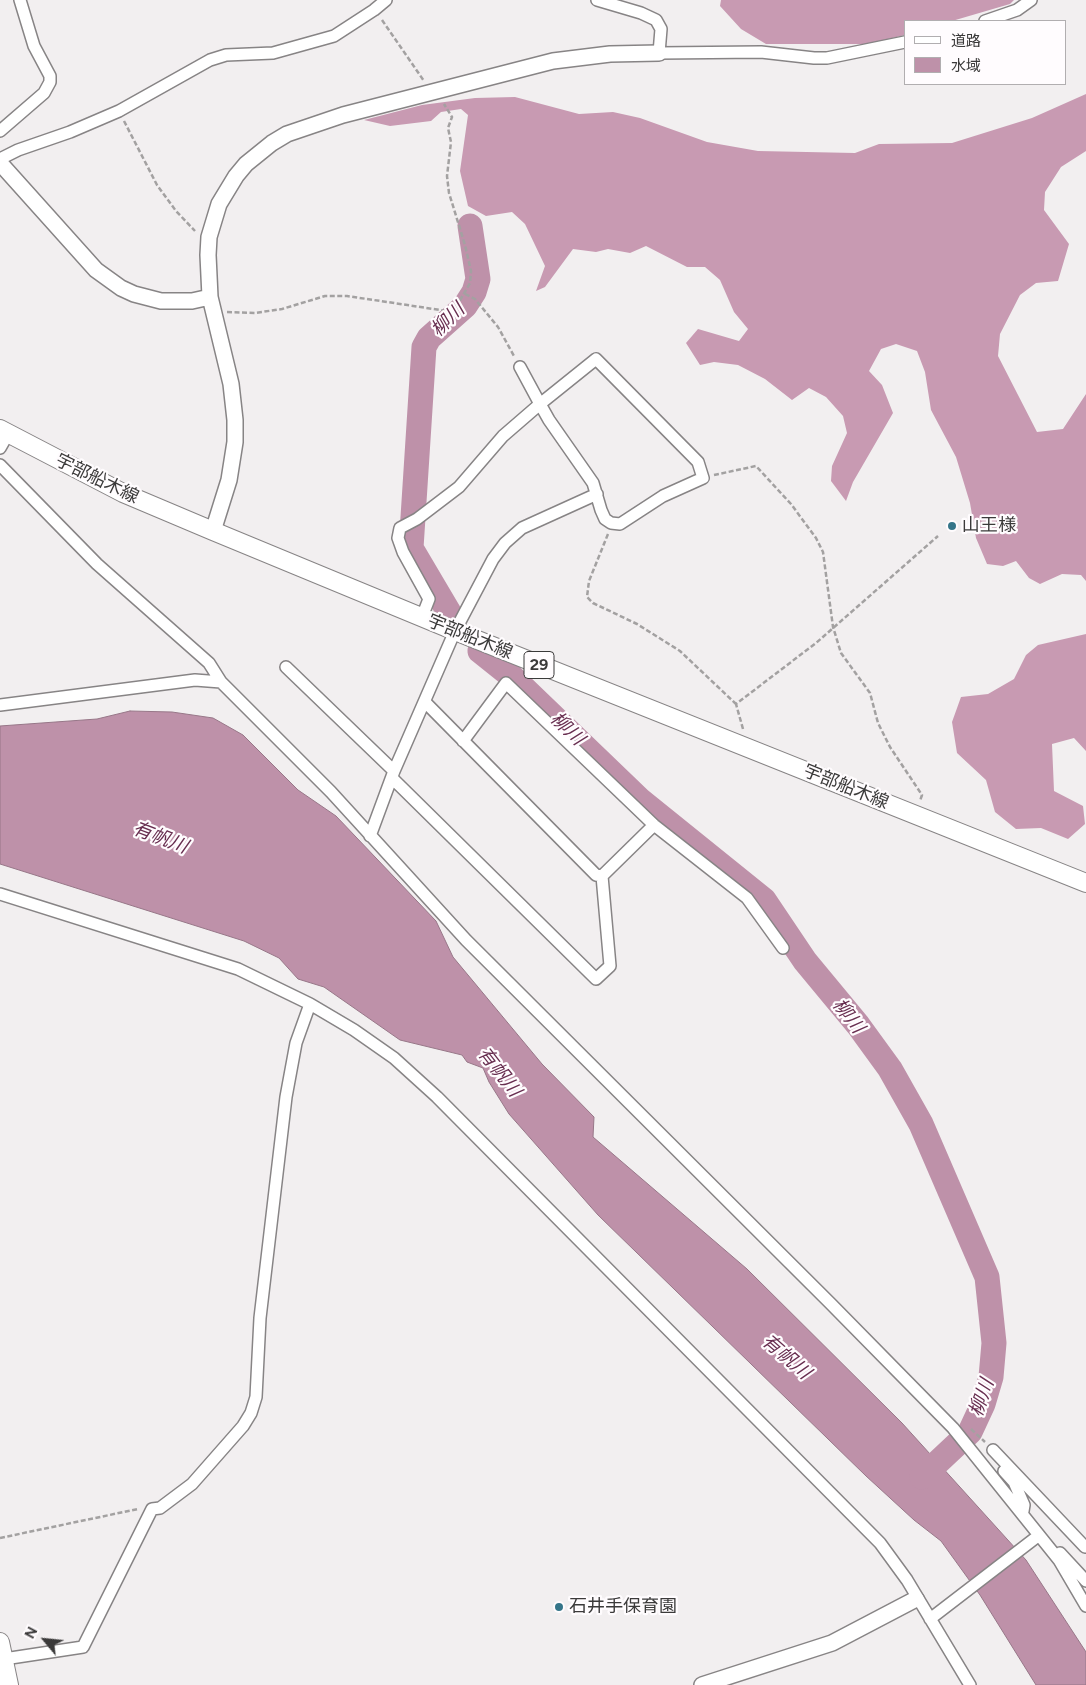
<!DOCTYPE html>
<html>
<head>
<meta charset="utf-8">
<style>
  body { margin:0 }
  #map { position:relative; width:1086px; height:1685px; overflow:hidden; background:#f2eff0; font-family:Figtree,"Noto Sans JP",sans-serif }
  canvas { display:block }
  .legend { position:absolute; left:904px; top:20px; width:162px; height:65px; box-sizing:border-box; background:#fffcfe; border:1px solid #b1aeb0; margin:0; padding:6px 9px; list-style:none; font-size:15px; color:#3b3a3a }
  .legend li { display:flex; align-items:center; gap:10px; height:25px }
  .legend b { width:25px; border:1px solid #b1aeb0 }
  .north { position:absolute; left:20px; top:1615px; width:50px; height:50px; -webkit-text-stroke:4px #fffcfe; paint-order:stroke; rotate:298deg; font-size:14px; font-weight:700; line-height:20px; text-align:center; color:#3b3a3a }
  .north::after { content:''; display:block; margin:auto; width:18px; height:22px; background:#3b3a3a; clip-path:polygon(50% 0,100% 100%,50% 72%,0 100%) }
</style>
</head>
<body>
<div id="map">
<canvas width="1086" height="1685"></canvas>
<ul class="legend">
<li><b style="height:6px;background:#fff"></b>道路</li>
<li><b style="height:14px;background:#be91a9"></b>水域</li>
</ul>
<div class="north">N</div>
</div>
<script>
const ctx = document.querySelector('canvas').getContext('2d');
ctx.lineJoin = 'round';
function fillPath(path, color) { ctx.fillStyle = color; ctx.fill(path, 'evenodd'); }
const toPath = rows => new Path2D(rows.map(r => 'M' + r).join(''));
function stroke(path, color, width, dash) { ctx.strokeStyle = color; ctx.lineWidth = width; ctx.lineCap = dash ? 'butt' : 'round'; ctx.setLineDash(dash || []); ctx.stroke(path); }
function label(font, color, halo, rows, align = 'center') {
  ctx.font = font + ' Figtree,"Noto Sans JP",sans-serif'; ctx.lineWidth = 4.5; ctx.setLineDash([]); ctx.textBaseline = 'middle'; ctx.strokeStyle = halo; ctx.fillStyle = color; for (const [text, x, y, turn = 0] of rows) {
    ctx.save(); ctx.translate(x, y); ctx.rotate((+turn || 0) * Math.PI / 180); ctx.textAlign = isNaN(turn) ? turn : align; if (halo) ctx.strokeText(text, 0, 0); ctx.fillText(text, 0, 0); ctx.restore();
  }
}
const forest = toPath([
  [721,0,1014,0,1010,4,952,21,905,21,905,35,867,44,766,44,741,29,720,6],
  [1086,94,1086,151,1061,167,1045,192,1044,210,1069,244,1058,281,1036,283,1020,295,1000,334,998,356,1037,432,1063,429,1086,394,1086,581,1081,575,1062,574,1040,584,1029,578,1016,561,1003,566,987,564,976,538,970,503,956,457,931,410,925,372,917,351,896,344,881,349,869,371,882,385,893,413,853,482,846,501,831,481,832,466,847,433,843,416,826,397,809,388,792,400,765,379,738,365,714,362,700,365,686,343,698,329,739,341,748,329,734,312,720,280,705,267,687,267,646,246,630,253,608,249,596,252,573,249,545,287,536,291,545,266,525,224,512,212,486,216,468,206,460,171,468,115,461,109,441,112,431,121,390,126,364,120,422,105,475,98,515,97,579,114,613,112,640,118,707,142,758,151,855,153,879,144,952,143,1032,118],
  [1086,634,1086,751,1074,738,1052,744,1054,791,1083,806,1085,824,1068,839,1041,828,1016,829,995,812,986,780,957,753,952,722,961,697,988,694,1014,679,1026,655,1038,645]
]);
const water = toPath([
  [130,711,172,712,213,718,243,735,298,790,336,816,436,921,453,957,542,1064,594,1117,593,1137,747,1269,902,1423,1026,1560,1086,1652,1086,1685,1036,1685,980,1595,941,1541,914,1520,866,1476,598,1215,509,1114,489,1082,483,1068,467,1062,462,1055,400,1040,324,987,298,979,279,958,244,941,0,864,0,726,97,719,130,711]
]);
const river = toPath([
  [450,614,411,548,424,347,429,338,465,306,474,292,478,279,470,226],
  [480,651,510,675,640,800,764,900,805,961,858,1025,890,1069,921,1124,987,1277,994,1343,991,1377,983,1404,970,1432,922,1477]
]);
const path = toPath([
  [382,20,424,81],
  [124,121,157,185,176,211,195,231],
  [465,294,475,299,498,327,514,356],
  [227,312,255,313,282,309,325,296,347,296,447,311,459,302,470,283,471,271,465,245,449,193,447,176,451,142,448,128,452,117,444,104],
  [714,475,756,466,791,504,816,538,823,552,833,627,841,653,870,693,878,723,890,747,922,795,920,801],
  [608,534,589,581,587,597,593,603,637,624,680,651,736,704],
  [743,729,736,704,816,643,938,536],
  [971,1429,985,1442],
  [0,1538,138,1509]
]);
const street = toPath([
  [597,0,641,13,656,20,661,29,659,53,761,52,814,58,827,58,905,42],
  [985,21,1017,10,1031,0],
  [0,131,44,93,50,82,50,76,34,46,20,0],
  [0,159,18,150,70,132,119,111,210,60,226,55,273,53,334,36,374,10,386,0],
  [0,448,8,434],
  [0,465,97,564,209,663,221,682,331,792,466,940,831,1304,953,1428,1059,1560,1086,1606],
  [422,617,429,599,403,552,398,538,400,528,417,519,459,487,503,436,540,404,596,359,698,462,703,478,663,496,620,524,611,523,605,519,601,510,593,483,549,420,540,404,520,367],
  [286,667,394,771],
  [425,702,596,875,602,876,654,825],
  [0,705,195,680,221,682],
  [463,741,506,683,654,825,747,898,783,948],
  [392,778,596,979,610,966,602,876],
  [370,836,394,771,455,631,493,559,505,543,522,528,597,494],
  [0,894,238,969,310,1004,354,1030,394,1058,437,1097,880,1543,907,1580,970,1685],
  [993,1450,1085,1547],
  [1004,1471,1014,1482,1024,1505,1023,1511],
  [1060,1553,1086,1581],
  [930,1619,1038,1536],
  [4,1659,83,1647,152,1509,160,1508,192,1484,243,1426,251,1413,256,1397,260,1318,286,1097,296,1043,310,1004]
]);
const secondary = toPath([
  [0,163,96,270,121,288,134,294,161,301,192,301,210,297],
  [213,531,229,480,235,442,235,420,231,384,210,297,208,255,209,237,219,204,236,176,246,164,272,143,287,134,343,115,553,61,610,54,659,53],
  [702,1685,832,1643,916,1599]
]);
const primary = toPath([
  [0,429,123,493,213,531,455,631,1086,883],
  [0,1642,9,1685]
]);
const markers = [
  [952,526,5,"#357589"],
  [559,1607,5,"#357589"]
];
const shields = [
  [539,665,30]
];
const shieldNames = [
  ["29",539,665]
];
const streetNames = [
  ["宇部船木線",97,479,26],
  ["宇部船木線",470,637,22],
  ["宇部船木線",846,787,22]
];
const poiNames = [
  ["山王様",962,526],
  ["石井手保育園",569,1607]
];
const waterNames = [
  ["柳川",448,320,-44],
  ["柳川",567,729,44],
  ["有帆川",160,838,21],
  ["柳川",848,1016,52],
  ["有帆川",499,1072,52],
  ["有帆川",786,1357,41],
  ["柳川",982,1398,-71]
];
fillPath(forest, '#c89ab2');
fillPath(water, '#be91a9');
stroke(water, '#977788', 1);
stroke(river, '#be91a9', 25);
stroke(street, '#878485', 14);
stroke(secondary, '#878485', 18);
stroke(primary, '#878485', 20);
stroke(path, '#a3a1a1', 2.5, [5, 2.5]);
stroke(street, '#fff', 11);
stroke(secondary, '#fff', 15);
stroke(primary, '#fff', 18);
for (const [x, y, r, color] of markers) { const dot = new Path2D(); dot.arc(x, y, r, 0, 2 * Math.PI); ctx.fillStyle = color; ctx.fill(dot); stroke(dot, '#fffcfe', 2); }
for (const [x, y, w] of shields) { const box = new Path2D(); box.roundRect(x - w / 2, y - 13.5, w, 27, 4); ctx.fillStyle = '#fffcfe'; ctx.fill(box); stroke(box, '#3b3a3a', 1); }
label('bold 16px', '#3b3a3a', null, shieldNames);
label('18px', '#3b3a3a', '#fffcfe', streetNames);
label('18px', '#3b3a3a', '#fffcfe', poiNames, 'left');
label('italic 19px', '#682e50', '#fffcfe', waterNames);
</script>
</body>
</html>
